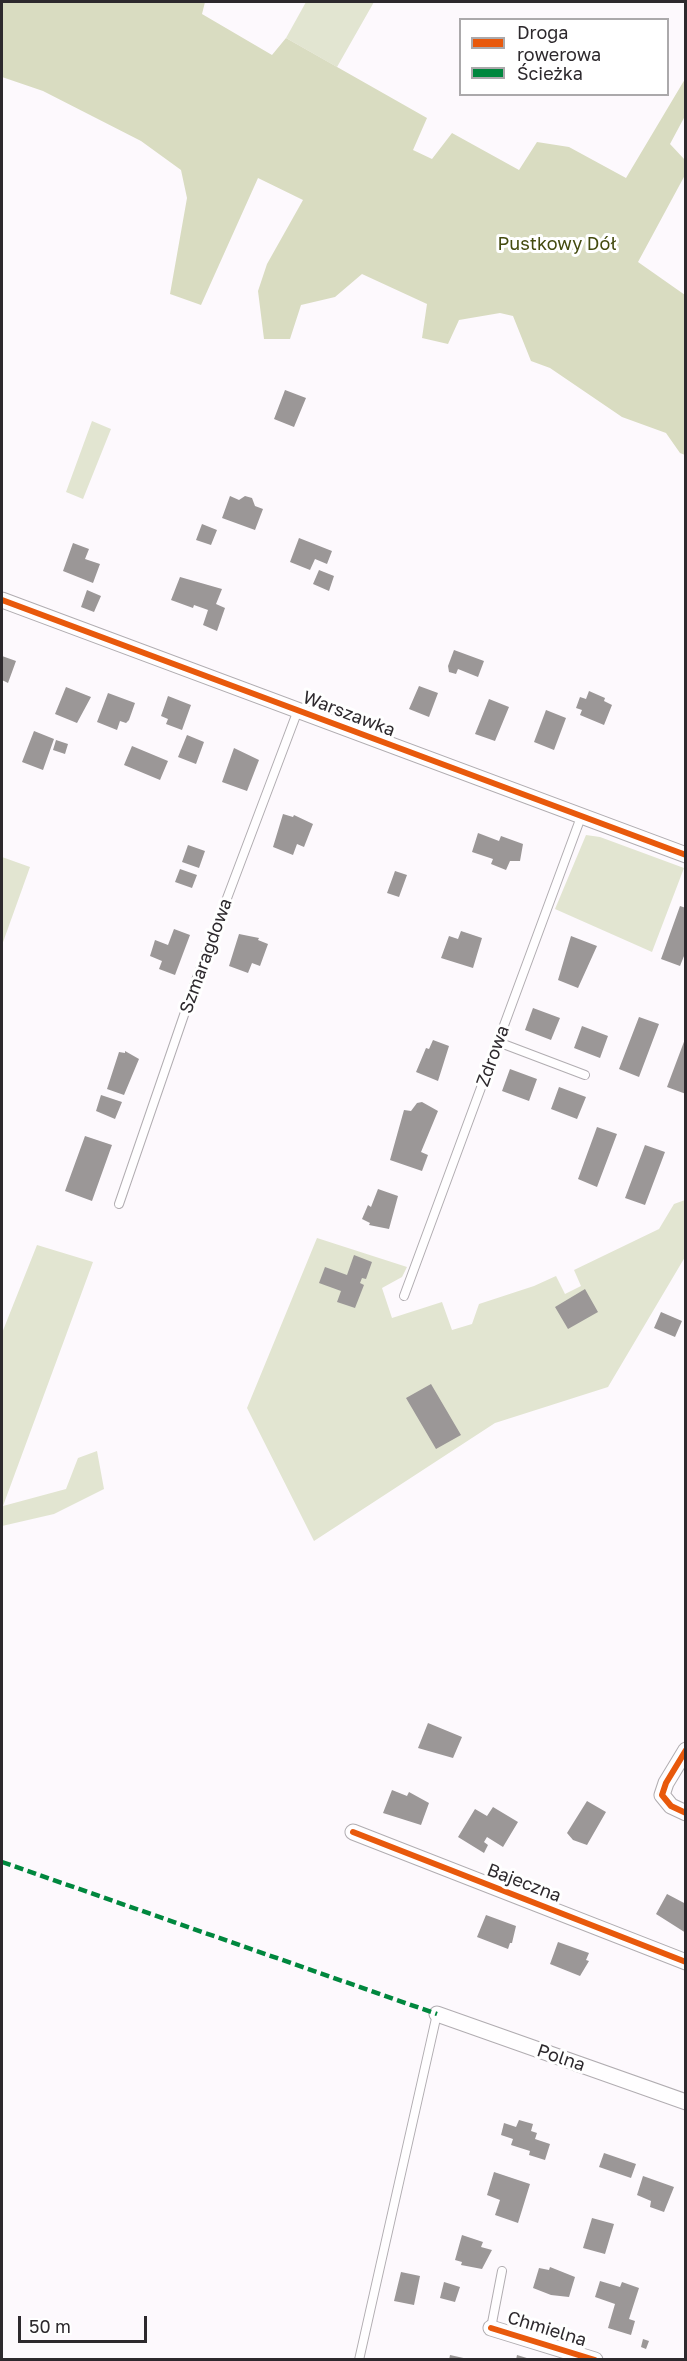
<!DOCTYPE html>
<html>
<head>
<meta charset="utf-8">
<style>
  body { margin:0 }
  #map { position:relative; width:687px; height:2361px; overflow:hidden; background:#fdf9fd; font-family:"Golos Text",sans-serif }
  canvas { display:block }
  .frame { position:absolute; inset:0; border:3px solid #2d292d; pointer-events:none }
  .legend { position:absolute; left:459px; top:18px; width:210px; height:78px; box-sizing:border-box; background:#fff; border:2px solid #aba9ab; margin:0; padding:8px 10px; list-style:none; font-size:18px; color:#2d292d }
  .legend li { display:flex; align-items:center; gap:12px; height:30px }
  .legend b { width:30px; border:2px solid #aba9ab }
  .scale { position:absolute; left:18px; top:2316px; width:129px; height:27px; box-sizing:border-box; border:3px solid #2d292d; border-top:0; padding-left:8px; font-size:18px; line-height:21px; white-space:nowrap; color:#2d292d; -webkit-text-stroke:4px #fff; paint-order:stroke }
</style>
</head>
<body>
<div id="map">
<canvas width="687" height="2361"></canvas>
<div class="frame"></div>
<ul class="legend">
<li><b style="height:8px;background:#e8590c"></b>Droga rowerowa</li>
<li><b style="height:8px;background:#00873e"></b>Ścieżka</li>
</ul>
<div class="scale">50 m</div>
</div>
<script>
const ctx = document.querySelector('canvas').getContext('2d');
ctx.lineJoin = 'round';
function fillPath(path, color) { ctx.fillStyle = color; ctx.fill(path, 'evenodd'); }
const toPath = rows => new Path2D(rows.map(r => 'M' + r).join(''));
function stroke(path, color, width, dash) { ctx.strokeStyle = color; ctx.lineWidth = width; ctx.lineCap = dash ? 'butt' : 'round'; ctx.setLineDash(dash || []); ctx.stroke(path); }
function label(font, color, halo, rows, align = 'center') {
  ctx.font = font + ' "Golos Text",sans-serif'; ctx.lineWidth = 6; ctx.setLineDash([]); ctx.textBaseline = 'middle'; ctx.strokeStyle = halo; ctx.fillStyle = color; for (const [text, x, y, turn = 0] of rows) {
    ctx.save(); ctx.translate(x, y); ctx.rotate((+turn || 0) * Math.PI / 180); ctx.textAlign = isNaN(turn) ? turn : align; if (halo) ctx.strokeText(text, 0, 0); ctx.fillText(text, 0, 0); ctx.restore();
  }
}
const green = toPath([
  [306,2,374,2,337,67,286,38],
  [92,421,111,429,83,499,66,492],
  [586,835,600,837,684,868,652,952,555,909],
  [2,857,30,867,2,945],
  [685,1200,685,1257,608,1387,495,1423,314,1541,247,1408,317,1238,407,1267,402,1277,382,1288,392,1318,442,1302,452,1330,472,1324,479,1304,534,1286,556,1276,565,1294,581,1286,574,1270,659,1229,674,1204],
  [37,1245,93,1262,3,1506,66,1489,78,1458,97,1451,104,1489,54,1514,2,1526,2,1333]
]);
const forest = toPath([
  [2,2,205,2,202,14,272,55,286,38,427,118,413,150,432,159,452,133,519,170,537,142,569,147,626,178,685,79,685,116,670,144,685,160,685,175,638,262,685,295,685,455,680,453,666,433,622,417,550,368,531,361,513,316,500,313,459,320,448,344,422,338,427,304,362,274,335,297,301,305,290,339,264,339,258,291,267,264,303,200,258,178,201,305,170,294,187,198,181,170,141,141,43,91,2,77]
]);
const building = toPath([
  [285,390,306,398,294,427,274,419],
  [230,496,239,500,245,496,252,498,255,506,263,509,255,530,222,518],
  [202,524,217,530,211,545,196,540],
  [299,538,332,551,327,564,315,559,310,570,290,562],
  [73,543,89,549,85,559,100,564,93,583,63,571],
  [319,570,334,576,329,591,313,584],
  [180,577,222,589,216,604,225,608,217,631,203,625,208,610,194,605,193,608,171,600],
  [87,590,101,596,94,612,81,607],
  [454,650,484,661,478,677,458,669,456,674,449,672,448,666],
  [2,656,16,661,8,683,2,680],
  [419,686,438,693,429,717,409,709],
  [66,687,91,697,77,723,55,714],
  [589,691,605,698,604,701,612,705,604,725,580,715,582,710,576,708,580,697,586,699],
  [108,693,135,703,129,720,126,723,120,721,117,730,97,722],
  [168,696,191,705,182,730,166,724,168,719,161,716],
  [489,699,509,707,495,741,475,734],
  [546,710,566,718,554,750,534,742],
  [34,731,54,739,43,770,22,762],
  [187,735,204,742,196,764,178,757],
  [56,740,68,744,65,754,53,750],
  [132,746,168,761,160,780,124,765],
  [234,748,259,760,247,791,222,782],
  [283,814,293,817,294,815,313,824,304,847,297,844,293,855,273,847],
  [478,833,499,841,501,836,523,844,520,861,510,861,506,870,491,864,493,859,472,852],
  [188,845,205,851,199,868,182,862],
  [180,869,197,875,192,888,175,882],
  [395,871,407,875,399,897,387,893],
  [680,906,686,908,686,951,680,966,661,959],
  [174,929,190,935,175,975,159,969,162,961,150,956,155,940,168,945],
  [461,931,482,938,473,968,441,958,449,936,458,939],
  [239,934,259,938,258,940,268,944,260,966,252,963,248,973,229,966],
  [571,936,597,946,578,988,558,980],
  [533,1008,560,1018,551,1040,525,1030],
  [639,1017,659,1024,639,1077,619,1069],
  [582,1026,608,1036,600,1058,574,1048],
  [685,1039,686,1039,686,1094,667,1087],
  [433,1040,449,1046,438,1081,416,1072,426,1048,429,1049],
  [125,1051,139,1059,124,1095,107,1089,119,1052,125,1053],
  [510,1069,537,1079,529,1101,502,1091],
  [559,1087,586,1097,577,1119,551,1109],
  [101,1095,122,1102,115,1119,96,1111],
  [422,1102,438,1111,421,1152,428,1155,422,1171,390,1160,404,1110,411,1111,417,1103],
  [597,1127,617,1134,597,1187,578,1179],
  [85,1136,112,1145,92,1201,65,1191],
  [645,1145,665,1152,645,1205,625,1198],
  [378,1189,398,1196,389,1229,369,1225,370,1223,362,1219,368,1205,371,1207],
  [354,1255,372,1262,366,1279,362,1278,360,1283,364,1285,355,1308,337,1302,341,1291,319,1283,325,1267,347,1275],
  [585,1289,598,1312,568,1329,555,1307],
  [661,1312,682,1321,675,1337,654,1328],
  [431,1384,461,1435,436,1449,406,1398],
  [428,1723,462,1737,453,1758,418,1748],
  [392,1790,407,1796,409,1792,429,1803,421,1825,383,1813],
  [587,1801,606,1812,587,1845,573,1840,567,1833],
  [493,1807,518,1822,503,1847,487,1837,484,1842,488,1845,484,1853,458,1837,475,1809,487,1816],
  [667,1894,686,1904,686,1933,656,1914],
  [486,1915,516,1926,512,1943,510,1943,508,1949,477,1937],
  [558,1942,589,1953,586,1960,589,1961,580,1976,550,1964],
  [519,2120,533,2124,531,2131,537,2133,535,2139,550,2144,545,2160,529,2155,530,2151,511,2145,513,2139,501,2135,504,2123,516,2127],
  [604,2153,636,2164,631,2178,599,2167],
  [494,2172,530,2184,518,2223,495,2215,500,2200,487,2195],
  [643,2176,674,2187,664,2212,650,2207,651,2201,637,2195],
  [592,2218,614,2224,605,2254,583,2248],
  [462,2235,483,2242,481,2247,492,2250,482,2269,461,2265,462,2262,455,2260],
  [550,2267,575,2277,569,2297,551,2295,533,2288,539,2268,549,2270],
  [401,2272,420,2276,414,2305,394,2301],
  [600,2281,620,2287,622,2282,639,2288,629,2319,635,2321,631,2335,608,2328,615,2304,595,2297],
  [444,2282,460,2287,455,2302,440,2298],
  [643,2339,649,2341,646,2349,641,2347],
  [450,2355,468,2359,468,2360,449,2360],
  [517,2355,530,2359,530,2360,516,2360]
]);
const lane = toPath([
  [498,1042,585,1075],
  [119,1204,195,983,298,710],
  [404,1296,581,817],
  [491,2328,502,2271],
  [359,2360,437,2014]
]);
const street = toPath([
  [2,600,686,855],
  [686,1750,666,1783,662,1795,671,1806,686,1813],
  [353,1832,686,1962],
  [437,2014,686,2102],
  [491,2328,595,2360]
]);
const quiet = toPath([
  [2,1862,437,2014]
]);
const cycleway = toPath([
  [2,600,686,855],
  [686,1750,666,1783,662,1795,671,1806,686,1813],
  [353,1832,686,1962],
  [491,2328,595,2360]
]);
const parkNames = [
  ["Pustkowy Dół",557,244]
];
const streetNames = [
  ["Warszawka",349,714,21],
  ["Szmaragdowa",206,956,-70],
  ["Zdrowa",493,1056,-70],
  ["Bajeczna",524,1883,21],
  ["Polna",561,2058,19],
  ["Chmielna",547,2329,17]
];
fillPath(green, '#e2e5d1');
fillPath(forest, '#d9dcc1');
fillPath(building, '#9b9797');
stroke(lane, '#b1adb1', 10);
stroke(street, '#b1adb1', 17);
stroke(lane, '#fffeff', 8);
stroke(street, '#fffeff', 15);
stroke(quiet, '#00873e', 4.5, [9, 4.5]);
stroke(cycleway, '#e8590c', 6);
label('18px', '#444b0f', '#fff', parkNames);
label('18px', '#2d292d', '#fff', streetNames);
</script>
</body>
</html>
